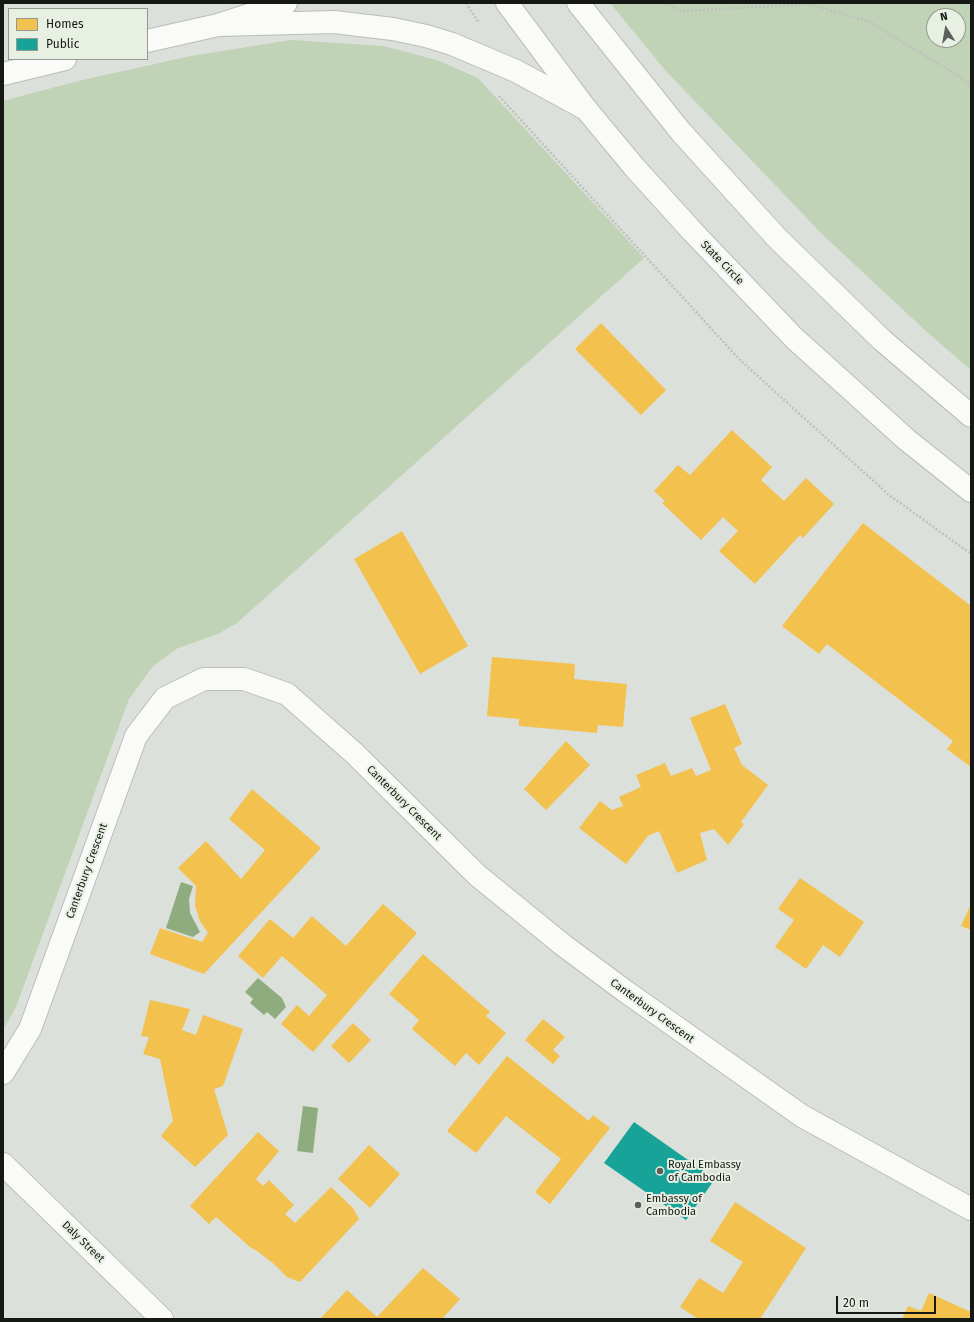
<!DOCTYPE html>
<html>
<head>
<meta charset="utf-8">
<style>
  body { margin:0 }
  #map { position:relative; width:974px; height:1322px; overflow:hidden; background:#dce0da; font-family:"Fira Sans",sans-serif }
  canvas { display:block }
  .frame { position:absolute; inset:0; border:4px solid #151814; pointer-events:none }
  .legend { position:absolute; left:8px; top:8px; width:140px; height:52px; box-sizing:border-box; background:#e8f0e4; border:1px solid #949a91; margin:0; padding:5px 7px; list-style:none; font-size:12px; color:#151814 }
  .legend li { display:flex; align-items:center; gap:8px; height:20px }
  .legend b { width:20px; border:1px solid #949a91 }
  .north { position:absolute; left:926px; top:8px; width:40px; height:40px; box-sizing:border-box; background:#e8f0e4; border:1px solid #949a91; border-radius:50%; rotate:349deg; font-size:11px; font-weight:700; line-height:16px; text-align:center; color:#151814 }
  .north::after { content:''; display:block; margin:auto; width:14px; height:18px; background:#5b5e59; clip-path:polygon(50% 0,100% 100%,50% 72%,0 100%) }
  .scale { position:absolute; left:836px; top:1296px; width:100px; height:18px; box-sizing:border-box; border:2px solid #151814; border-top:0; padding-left:5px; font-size:12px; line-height:14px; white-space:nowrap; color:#151814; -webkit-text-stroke:3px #e8f0e4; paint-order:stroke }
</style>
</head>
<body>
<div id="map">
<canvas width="974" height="1322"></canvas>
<div class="frame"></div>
<ul class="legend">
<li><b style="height:11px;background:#f2c14e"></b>Homes</li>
<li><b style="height:11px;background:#17a398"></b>Public</li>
</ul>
<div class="north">N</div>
<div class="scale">20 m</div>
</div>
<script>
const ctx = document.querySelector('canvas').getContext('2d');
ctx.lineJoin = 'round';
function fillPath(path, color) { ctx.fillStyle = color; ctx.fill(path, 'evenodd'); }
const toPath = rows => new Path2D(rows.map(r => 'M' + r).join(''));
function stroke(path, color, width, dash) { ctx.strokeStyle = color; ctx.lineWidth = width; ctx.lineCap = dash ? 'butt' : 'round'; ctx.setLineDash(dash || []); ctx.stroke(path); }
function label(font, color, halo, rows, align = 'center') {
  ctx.font = font + ' "Fira Sans",sans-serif'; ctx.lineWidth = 4; ctx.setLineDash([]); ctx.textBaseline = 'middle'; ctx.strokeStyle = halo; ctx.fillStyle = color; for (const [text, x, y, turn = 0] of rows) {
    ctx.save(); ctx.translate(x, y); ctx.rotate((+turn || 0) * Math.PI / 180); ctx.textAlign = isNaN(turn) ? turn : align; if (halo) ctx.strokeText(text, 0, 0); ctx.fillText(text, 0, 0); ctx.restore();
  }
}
const green = toPath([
  [610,3,971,3,971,370,928,333,823,235,665,70],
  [934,16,958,16,958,40,934,40],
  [291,40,383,46,437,60,478,78,644,258,237,623,218,634,178,648,153,666,129,699,16,1007,3,1030,3,101,78,81,191,56]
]);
const water = toPath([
  [181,882,193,886,189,899,190,913,200,932,193,937,166,928],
  [258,978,282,998,286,1007,275,1019,267,1012,264,1015,250,1003,253,999,245,992],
  [303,1106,318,1108,313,1153,297,1151]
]);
const homes = toPath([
  [601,323,666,390,641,415,575,349],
  [732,430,772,467,761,480,784,501,806,478,834,504,803,538,800,535,755,584,719,551,738,531,723,517,701,540,662,503,665,501,654,491,678,465,690,475],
  [863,523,971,606,971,767,947,749,953,741,827,644,819,654,782,626],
  [402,531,468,646,420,674,354,559],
  [492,657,575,664,574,679,627,684,623,727,598,725,597,733,519,726,519,719,487,716],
  [725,704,742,744,734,748,742,765,768,785,741,822,744,824,728,845,714,829,700,833,707,860,677,873,659,831,648,836,626,864,579,828,600,801,612,810,623,806,619,797,641,787,636,775,665,763,671,776,692,768,696,776,711,770,690,718],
  [566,741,590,765,546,810,524,789],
  [252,789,321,848,204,974,150,954,160,928,202,942,208,933,200,921,195,906,196,886,178,868,206,841,241,879,265,850,229,819],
  [800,878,864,922,840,957,823,945,806,969,775,947,794,920,778,909],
  [383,904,417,933,313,1052,281,1024,297,1005,309,1016,327,995,282,956,263,978,238,956,270,919,293,938,312,916,346,946],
  [971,904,971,930,961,926],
  [423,954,490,1012,486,1016,506,1033,479,1065,466,1053,455,1066,412,1029,419,1020,389,994],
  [150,1000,190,1009,182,1030,196,1035,203,1015,243,1029,223,1086,214,1089,228,1135,195,1167,161,1136,173,1121,160,1059,143,1054,149,1037,141,1036],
  [543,1019,565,1037,553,1050,560,1056,553,1064,525,1040],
  [353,1023,371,1040,349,1063,331,1046],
  [507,1056,589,1121,593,1115,610,1128,550,1204,535,1192,561,1159,506,1116,476,1153,447,1131],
  [258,1132,279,1151,256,1179,263,1186,269,1180,294,1205,285,1214,295,1223,331,1187,353,1208,359,1219,300,1282,287,1277,274,1264,257,1251,250,1247,216,1217,209,1224,190,1206],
  [369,1145,400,1174,370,1208,338,1179],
  [735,1202,806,1248,760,1319,698,1319,680,1307,699,1278,723,1293,743,1262,710,1241],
  [423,1268,460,1299,442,1319,320,1319,347,1290,377,1317],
  [929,1293,971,1312,969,1319,902,1319,908,1306,921,1311]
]);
const public = toPath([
  [634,1122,715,1179,686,1220,604,1163]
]);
const path = toPath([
  [466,3,479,23],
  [665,3,682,11,809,4,870,22,971,84],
  [499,96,739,359,889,495,971,554]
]);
const minor = toPath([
  [3,1073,30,1029,136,736,165,698,204,679,244,679,287,694,354,753,477,875,563,945,625,991,802,1116,971,1209],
  [3,1164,162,1319]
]);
const primary = toPath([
  [507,3,586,109,635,168,692,231,794,338,907,440,971,491],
  [578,3,681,132,777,238,882,340,971,416]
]);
const motorway = toPath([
  [218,25,334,22,393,29,426,36,452,44,483,57,516,71,586,109],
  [147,41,218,25,286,3],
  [3,74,65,59]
]);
const markers = [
  [660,1171,4,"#5b5e59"],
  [638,1205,4,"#5b5e59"]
];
const streetNames = [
  ["State Circle",722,263,46],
  ["Canterbury Crescent",404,803,45],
  ["Canterbury Crescent",87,871,-70],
  ["Canterbury Crescent",652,1011,36],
  ["Daly Street",83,1242,44]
];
const poiNames = [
  ["Royal Embassy",668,1165],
  ["of Cambodia",668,1178],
  ["Embassy of",646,1199],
  ["Cambodia",646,1212]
];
fillPath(green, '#c0d3b6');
fillPath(water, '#8fac7e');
fillPath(homes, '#f2c14e');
fillPath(public, '#17a398');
stroke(minor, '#babdb8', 24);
stroke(primary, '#babdb8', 24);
stroke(motorway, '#babdb8', 24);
stroke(path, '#bec0bd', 2.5, [2, 2]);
stroke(minor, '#fafaf9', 22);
stroke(primary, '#fafaf9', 22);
stroke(motorway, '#fafaf9', 22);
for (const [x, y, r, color] of markers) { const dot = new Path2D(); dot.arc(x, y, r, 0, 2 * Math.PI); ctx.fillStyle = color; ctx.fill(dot); stroke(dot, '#e8f0e4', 1.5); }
label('11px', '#151814', '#e8f0e4', streetNames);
label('11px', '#151814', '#e8f0e4', poiNames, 'left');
</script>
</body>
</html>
